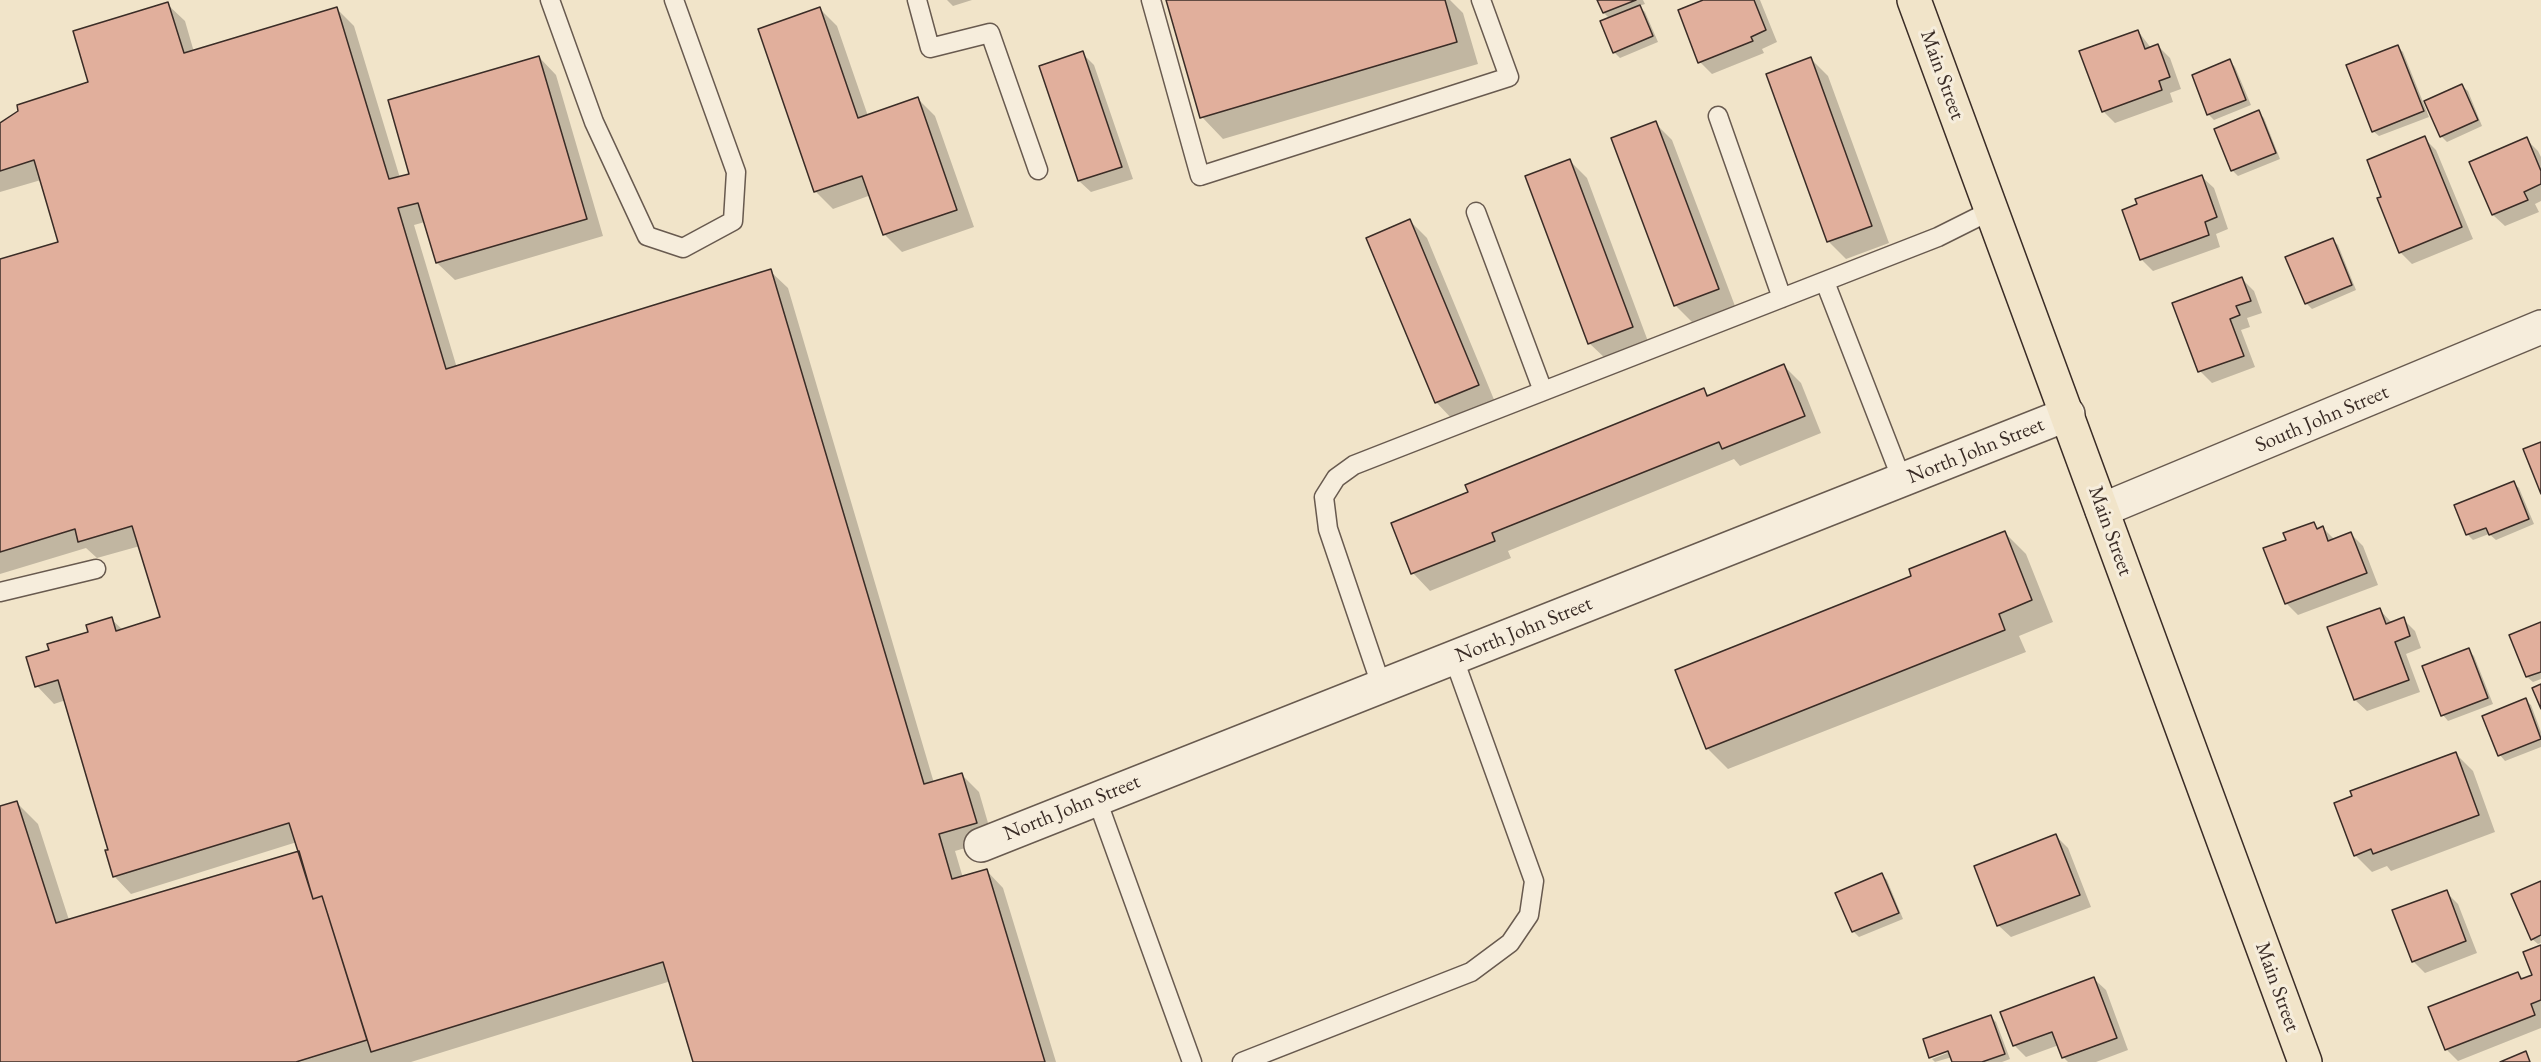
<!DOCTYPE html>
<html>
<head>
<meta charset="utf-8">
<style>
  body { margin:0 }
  canvas { display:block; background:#f1e4c9 }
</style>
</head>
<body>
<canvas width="2541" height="1062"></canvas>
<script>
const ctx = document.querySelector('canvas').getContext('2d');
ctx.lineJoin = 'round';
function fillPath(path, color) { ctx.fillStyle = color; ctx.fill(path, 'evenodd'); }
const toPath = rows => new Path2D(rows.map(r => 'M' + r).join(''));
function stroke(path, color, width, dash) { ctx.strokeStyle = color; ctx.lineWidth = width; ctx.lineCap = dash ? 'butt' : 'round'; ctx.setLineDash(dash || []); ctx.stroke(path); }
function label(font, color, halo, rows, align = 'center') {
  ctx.font = font + ' "EB Garamond",serif'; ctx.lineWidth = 6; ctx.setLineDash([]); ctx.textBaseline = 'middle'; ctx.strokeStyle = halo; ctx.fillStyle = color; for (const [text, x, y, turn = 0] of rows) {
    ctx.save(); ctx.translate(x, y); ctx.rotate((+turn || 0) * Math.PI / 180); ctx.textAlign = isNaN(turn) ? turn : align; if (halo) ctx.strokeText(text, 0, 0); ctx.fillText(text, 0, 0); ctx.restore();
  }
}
const shadow = toPath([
  [947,0,972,0,953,6],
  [1167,0,1450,0,1463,13,1478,64,1223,139,1202,117],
  [1599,0,1643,0,1645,4,1639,6,1645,12,1658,42,1620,58,1614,52,1610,19,1604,13],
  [1707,0,1760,0,1777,42,1762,49,1764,53,1712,74,1700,62],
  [167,4,185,21,194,52,337,9,354,26,400,178,411,175,539,57,556,75,603,236,455,280,437,263,425,222,414,225,457,368,770,271,788,288,934,783,962,775,979,792,993,840,955,851,963,878,986,870,1003,888,1056,1062,695,1062,671,981,411,1062,0,1062,0,808,17,803,38,824,69,920,300,852,297,842,131,894,114,876,110,851,66,700,54,704,37,686,51,651,90,633,111,619,123,630,161,618,140,546,97,558,86,548,0,574,0,260,60,243,41,180,0,192,0,125,90,83],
  [820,9,837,26,868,116,918,99,935,116,974,227,902,252,885,235,871,195,833,209,816,192,759,30],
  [2138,31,2151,48,2158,46,2170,58,2181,89,2170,93,2173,102,2115,123,2103,111],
  [2397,46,2403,52,2429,117,2379,136,2373,131],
  [1082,53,1094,65,1133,179,1091,192,1079,181,1041,67],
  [1811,59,1828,76,1889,243,1846,259,1829,242,1768,75],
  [2230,61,2235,67,2251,105,2214,120,2209,115,2194,76],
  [2462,86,2468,91,2482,126,2447,142,2441,136],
  [2258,112,2264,118,2280,159,2238,176,2232,170],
  [1655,123,1672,140,1735,306,1692,322,1675,305],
  [2424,138,2436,150,2473,239,2412,264,2401,253,2379,199,2383,197],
  [2526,139,2538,151,2541,157,2541,201,2535,204,2539,212,2505,226,2493,215,2471,162],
  [1570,161,1587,178,1649,344,1607,360,1589,343],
  [2202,177,2214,188,2228,229,2216,234,2220,247,2153,271,2141,259],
  [1410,221,1427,238,1495,402,1453,420,1436,402],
  [2332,239,2338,245,2356,290,2312,309,2306,303],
  [2242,279,2254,291,2262,313,2247,318,2250,327,2241,330,2255,367,2212,383,2200,371,2174,304],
  [1784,366,1801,383,1821,433,1740,466,1734,459,1508,551,1511,558,1430,591,1413,573,1393,524,1470,493,1704,390,1710,397],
  [2513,483,2519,488,2534,524,2496,540,2489,534,2473,540,2468,535,2456,506],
  [2313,523,2319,530,2323,528,2335,540,2351,534,2363,546,2378,585,2298,615,2286,603,2288,541],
  [2005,533,2026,554,2053,622,2019,636,2026,652,1728,769,1707,748,1913,577],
  [2379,609,2392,623,2403,619,2415,631,2421,648,2406,654,2420,692,2367,711,2355,700],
  [2541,624,2541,679,2533,682,2527,677,2511,636],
  [2468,650,2474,656,2493,704,2448,721,2443,715],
  [2525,700,2531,705,2541,732,2541,747,2505,761,2500,755],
  [2456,754,2473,771,2495,832,2391,871,2387,866,2372,872,2355,855],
  [2056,836,2068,848,2091,907,2011,937,1999,926,1976,867],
  [1882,875,1887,880,1903,919,1859,937,1853,931],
  [2541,883,2541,943,2538,944,2532,939],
  [2446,892,2458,904,2477,953,2425,973,2413,961],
  [2541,946,2541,1028,2458,1061,2446,1049,2518,973,2524,980,2534,975],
  [2094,979,2106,990,2128,1050,2096,1062,2068,1062,2064,1058,2059,1045,2026,1057,2014,1045],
  [1990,1016,1996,1022,2010,1059,2002,1062,1953,1062,1952,1057,1935,1062,1932,1059,1955,1050,1954,1047,1931,1057,1924,1040]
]);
const building = toPath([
  [1166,0,1445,0,1457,42,1200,118,1166,0],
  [1597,0,1636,0,1603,13,1597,0],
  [1703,0,1754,0,1766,30,1751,37,1753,41,1698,63,1678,10,1703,0],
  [168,2,184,53,337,7,389,179,409,174,388,100,539,56,587,219,436,263,418,203,398,208,446,369,771,269,924,784,962,773,977,823,939,834,952,879,987,869,1045,1062,693,1062,663,962,371,1052,322,896,313,899,289,823,113,877,105,850,108,850,58,680,35,687,26,657,49,650,47,644,88,632,86,625,112,617,116,631,160,617,132,526,78,542,75,529,0,552,0,259,58,242,34,160,0,171,0,123,18,111,17,105,88,82,73,31,168,2],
  [1640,5,1653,36,1613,53,1600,21,1640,5],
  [820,7,858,118,918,97,957,210,883,235,862,176,814,192,758,29,820,7],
  [2138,30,2145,49,2158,44,2170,77,2159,81,2162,90,2102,112,2079,51,2138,30],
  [2398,45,2424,111,2372,132,2346,65,2398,45],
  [1083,51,1122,167,1078,181,1039,66,1083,51],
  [1811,57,1872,226,1827,242,1766,74,1811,57],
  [2230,59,2246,100,2207,115,2192,75,2230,59],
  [2462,84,2478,120,2440,137,2424,101,2462,84],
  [2259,110,2276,153,2231,171,2214,129,2259,110],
  [1656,121,1719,289,1674,306,1611,138,1656,121],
  [2425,136,2462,227,2399,253,2377,198,2381,197,2367,160,2425,136],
  [2527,137,2541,171,2541,184,2524,192,2528,200,2492,215,2469,162,2527,137],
  [1570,159,1633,327,1588,344,1525,176,1570,159],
  [2202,175,2217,217,2205,222,2209,235,2140,260,2122,210,2137,204,2135,199,2202,175],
  [1410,219,1479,385,1435,403,1366,238,1410,219],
  [2333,238,2352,285,2305,304,2285,257,2333,238],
  [2242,277,2251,301,2236,306,2240,315,2230,319,2244,356,2198,372,2172,303,2242,277],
  [1784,364,1805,416,1722,449,1719,442,1492,533,1495,541,1411,574,1391,523,1468,492,1465,485,1704,388,1707,396,1784,364],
  [2541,442,2541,494,2523,449,2541,442],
  [2514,481,2529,519,2489,535,2486,528,2466,535,2454,505,2514,481],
  [2314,522,2317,529,2323,526,2328,541,2351,532,2367,573,2285,604,2263,548,2286,540,2283,533,2314,522],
  [2005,531,2032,600,1999,614,2005,630,1706,749,1675,670,1911,576,1909,569,2005,531],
  [2380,608,2386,624,2404,617,2410,636,2395,642,2409,680,2354,700,2327,627,2380,608],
  [2541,622,2541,672,2526,677,2509,635,2541,622],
  [2469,648,2488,698,2441,716,2422,666,2469,648],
  [2541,684,2541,709,2532,688,2541,684],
  [2526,698,2541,739,2498,756,2482,716,2526,698],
  [2456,752,2479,815,2373,854,2371,849,2354,856,2334,803,2352,796,2350,791,2456,752],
  [17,801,56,923,299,851,313,899,322,896,367,1040,296,1062,0,1062,0,806,17,801],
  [2056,834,2080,895,1997,926,1974,866,2056,834],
  [1882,873,1899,913,1852,932,1835,893,1882,873],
  [2541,881,2541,935,2531,940,2511,894,2541,881],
  [2447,890,2466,941,2412,962,2392,910,2447,890],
  [2541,945,2541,1000,2531,1004,2535,1015,2445,1050,2428,1007,2518,972,2521,979,2532,975,2523,952,2541,945],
  [2094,977,2117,1038,2062,1058,2052,1032,2013,1046,2000,1012,2094,977],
  [1991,1015,2005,1054,1982,1062,1952,1062,1948,1051,1929,1058,1923,1039,1991,1015],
  [2526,1051,2530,1062,2500,1062,2526,1051]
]);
const service = toPath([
  [550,0,594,122,647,236,683,248,733,221,736,172,674,0],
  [917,0,930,48,990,33,1038,170],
  [1151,0,1200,176,1509,77,1481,0],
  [1718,116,1782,298],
  [1476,212,1543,391],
  [1825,282,1902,480],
  [0,592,96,569],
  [1381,685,1328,529,1324,497,1336,478,1354,465,1938,237,1992,210],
  [1096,797,1192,1062],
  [1242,1062,1471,972,1510,943,1529,915,1534,881,1454,659]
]);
const minor = toPath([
  [2102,510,2541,327],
  [981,845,2068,414]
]);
const primary = toPath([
  [1914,0,2305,1062]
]);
const streetNames = [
  ["Main Street",1942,75,70],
  ["South John Street",2322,419,-23],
  ["North John Street",1976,451,-22],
  ["Main Street",2110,531,70],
  ["North John Street",1524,630,-22],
  ["North John Street",1072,808,-22],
  ["Main Street",2277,987,70]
];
fillPath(shadow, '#0003');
fillPath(building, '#e1af9c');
stroke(building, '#3a2c26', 1.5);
stroke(service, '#685a4f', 21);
stroke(minor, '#685a4f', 36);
stroke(primary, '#3a2c26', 36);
stroke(service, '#f6eddc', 18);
stroke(minor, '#f6eddc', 33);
stroke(primary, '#f1e4c9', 33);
label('21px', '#3a2c26', '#f6eddc', streetNames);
</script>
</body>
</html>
